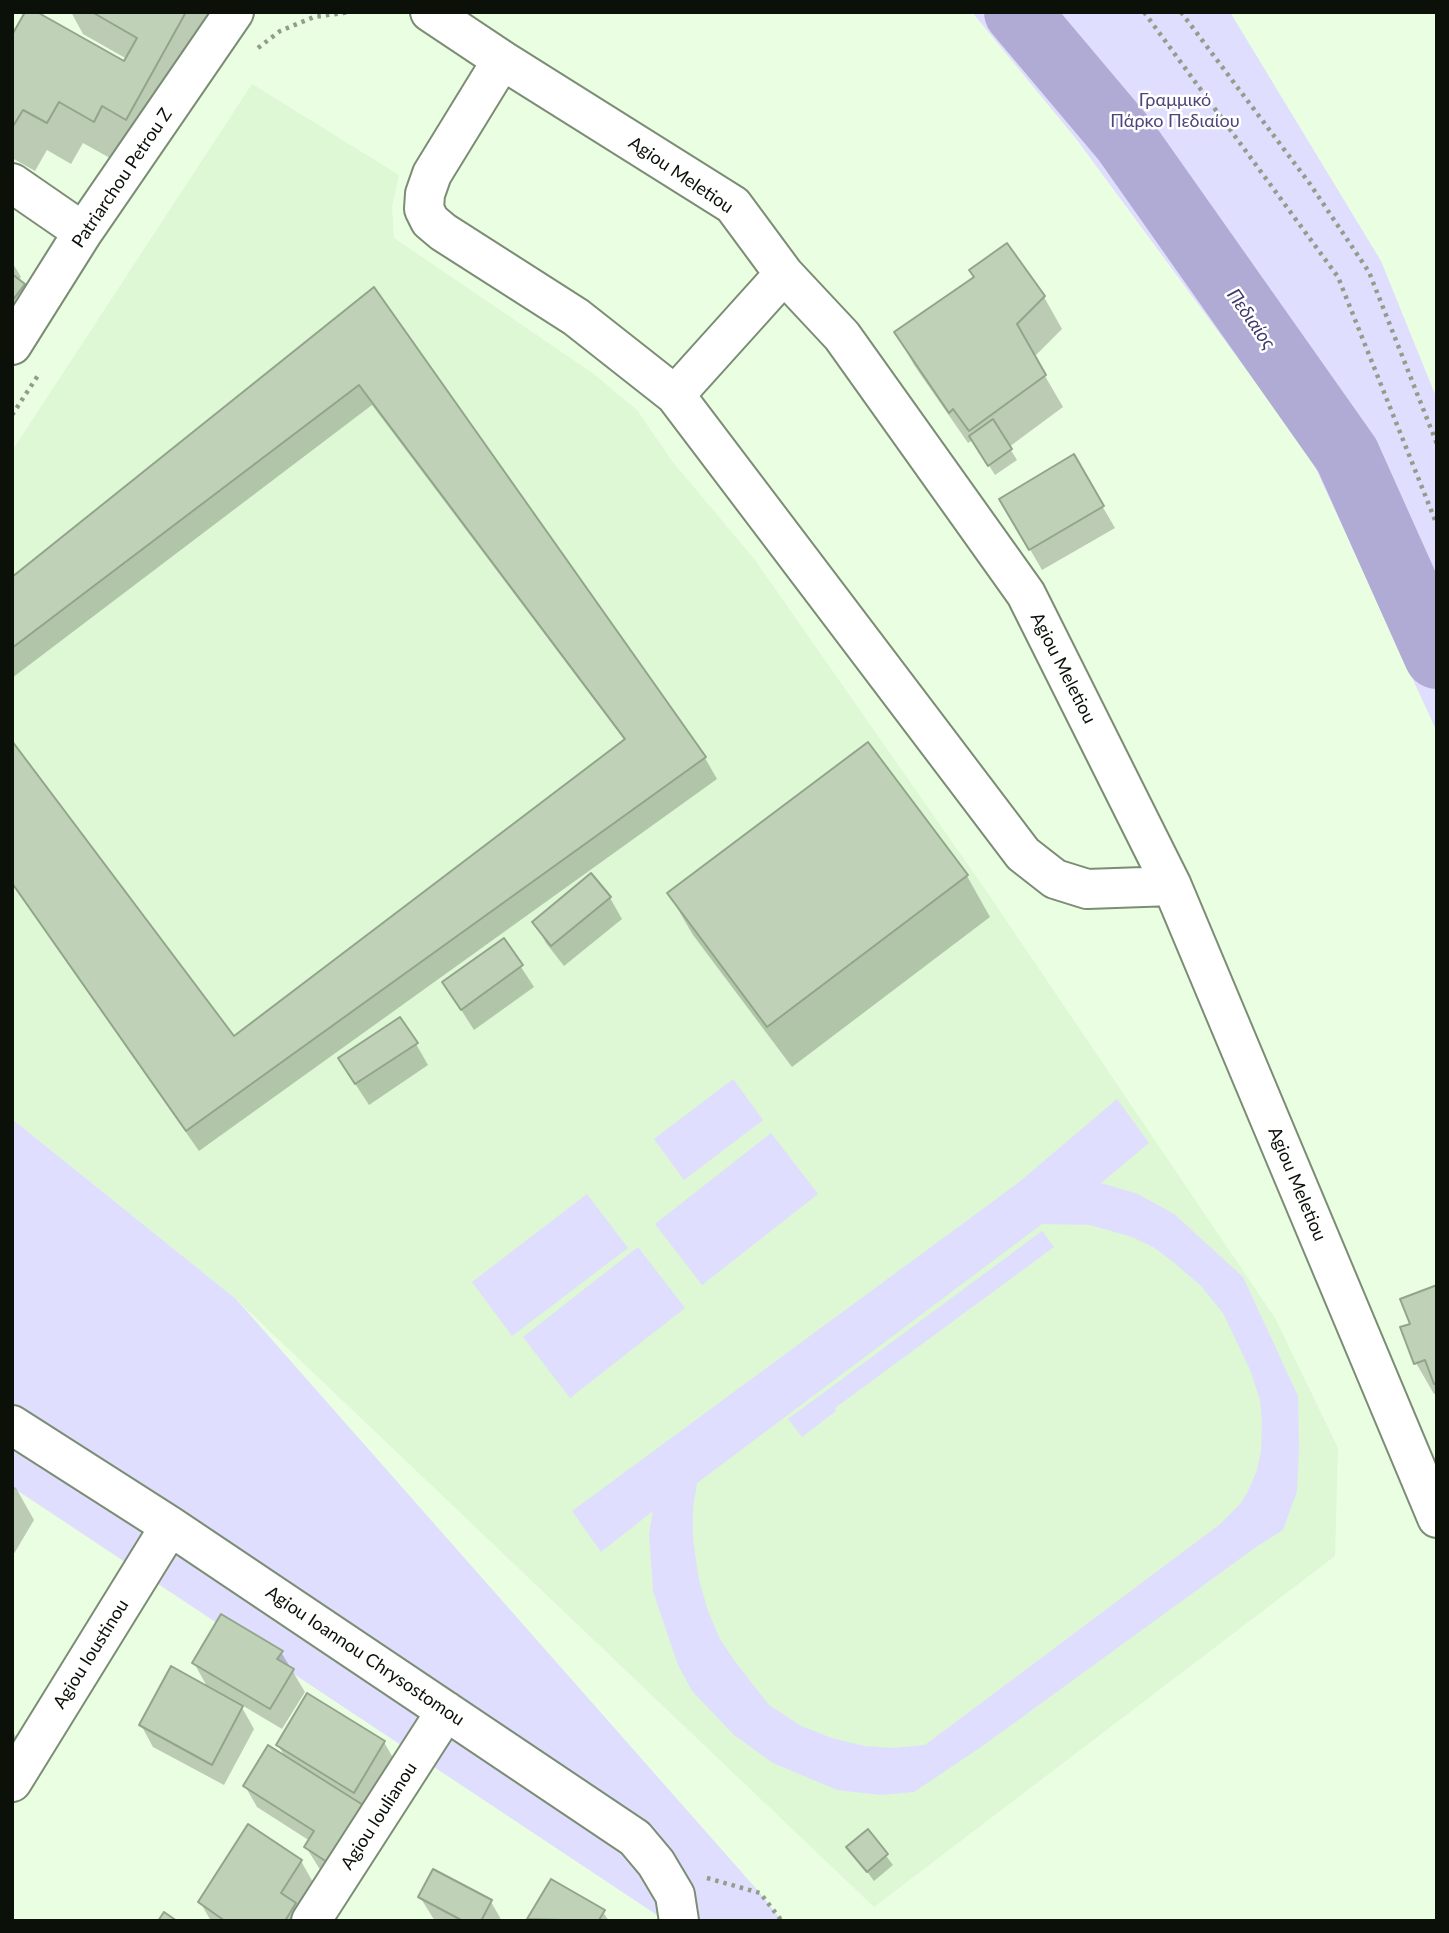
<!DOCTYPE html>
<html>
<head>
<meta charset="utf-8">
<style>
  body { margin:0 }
  #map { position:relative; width:1449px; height:1933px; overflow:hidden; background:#eafee2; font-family:Lato,sans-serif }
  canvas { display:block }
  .frame { position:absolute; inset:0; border:14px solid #0b1108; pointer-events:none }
</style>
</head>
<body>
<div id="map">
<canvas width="1449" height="1933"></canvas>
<div class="frame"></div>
</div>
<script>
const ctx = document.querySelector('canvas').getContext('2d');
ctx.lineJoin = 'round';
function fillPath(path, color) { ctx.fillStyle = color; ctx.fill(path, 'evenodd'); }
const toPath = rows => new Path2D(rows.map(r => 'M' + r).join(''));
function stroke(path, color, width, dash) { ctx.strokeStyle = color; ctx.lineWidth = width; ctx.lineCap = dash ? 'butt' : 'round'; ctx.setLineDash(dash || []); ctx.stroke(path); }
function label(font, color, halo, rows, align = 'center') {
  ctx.font = font + ' Lato,sans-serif'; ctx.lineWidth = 5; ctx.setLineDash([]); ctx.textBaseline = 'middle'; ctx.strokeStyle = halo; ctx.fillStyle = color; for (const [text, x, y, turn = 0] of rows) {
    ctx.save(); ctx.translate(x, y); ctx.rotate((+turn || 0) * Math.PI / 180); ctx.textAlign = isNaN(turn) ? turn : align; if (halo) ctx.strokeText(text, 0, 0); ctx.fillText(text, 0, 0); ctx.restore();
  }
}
const built = toPath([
  [252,84,399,175,392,207,394,238,594,374,637,410,672,461,755,560,989,895,1275,1318,1338,1448,1335,1556,874,1907,236,1299,12,1119,12,451]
]);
const green = toPath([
  [972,12,1230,12,1381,261,1437,399,1437,732,1310,456,1077,140],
  [733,1079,763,1120,684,1180,654,1139],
  [1117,1099,1149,1143,1101,1183,1138,1194,1174,1214,1243,1277,1298,1396,1299,1449,1297,1491,1283,1530,1256,1547,981,1747,914,1792,881,1795,837,1790,773,1763,734,1735,692,1691,678,1665,653,1591,649,1534,653,1511,601,1552,572,1511,1018,1183],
  [1042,1224,1090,1225,1132,1237,1153,1247,1172,1261,1201,1286,1223,1313,1251,1372,1260,1400,1262,1423,1261,1451,1257,1470,1248,1491,1241,1503,1219,1525,925,1745,892,1748,864,1746,832,1738,801,1726,769,1705,736,1663,720,1639,708,1611,699,1580,693,1539,693,1508,697,1483],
  [12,1119,236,1299,760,1893,782,1921,666,1921,12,1487],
  [771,1133,818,1194,702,1285,655,1224],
  [587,1194,628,1248,512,1336,472,1282],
  [1042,1231,1054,1247,835,1408,836,1411,802,1437,788,1419],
  [638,1247,685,1308,570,1398,523,1337]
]);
const shadow = toPath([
  [71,12,217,12,117,162,83,143,71,164,47,150,35,171,12,158,12,38,124,63,127,59,83,34],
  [12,262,21,277,18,281,23,285,36,306,12,339],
  [374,289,705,758,717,779,199,1151,12,884,12,744,233,1038,625,741,372,405,12,678,12,579],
  [1044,297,1062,329,1034,357,1063,407,1009,447,1017,460,995,475,973,440,968,443,914,365,896,333],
  [1073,456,1115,528,1042,570,1001,499],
  [967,876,990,917,792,1067,693,935,669,894],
  [610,898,622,919,564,966,546,943,534,922],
  [504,941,534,987,474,1030,444,983],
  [416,1044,428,1065,369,1105,352,1079],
  [1437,1286,1437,1393,1434,1394,1416,1363,1412,1325],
  [12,1486,16,1488,34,1520,12,1557],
  [281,1652,305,1692,282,1729,240,1704,254,1729,224,1785,153,1747,141,1725,209,1690,194,1663],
  [12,1730,18,1741,12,1751],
  [384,1742,396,1763,340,1882,319,1868,306,1847,310,1841,257,1807,245,1786,285,1757,278,1745],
  [868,1832,893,1865,874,1881,849,1847],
  [301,1861,319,1893,304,1921,211,1921,200,1902],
  [552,1881,603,1912,609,1921,530,1921],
  [420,1897,491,1902,502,1921,437,1921,433,1918]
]);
const river = toPath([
  [1017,12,1125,140,1347,455,1437,656]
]);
const building = toPath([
  [25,12,37,12,124,61,137,38,92,12,186,12,126,120,102,106,94,122,59,102,47,123,23,110,12,128,12,35,25,12],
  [1007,243,1045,296,1017,324,1046,375,969,431,953,409,949,413,894,332,974,277,969,270,1007,243],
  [12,274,25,284,12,301,12,274],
  [374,287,706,757,186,1131,12,883,12,741,234,1036,625,739,359,385,12,648,12,577,374,287],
  [993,419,1012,449,988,466,969,436,993,419],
  [1074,454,1104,506,1029,550,999,499,1074,454],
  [868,742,968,875,767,1027,667,893,868,742],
  [591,873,611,897,551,946,532,922,591,873],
  [504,938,523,965,461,1010,442,982,504,938],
  [400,1017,418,1043,355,1084,338,1058,400,1017],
  [1437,1285,1437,1383,1434,1384,1425,1360,1414,1364,1400,1327,1410,1324,1400,1299,1437,1285],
  [221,1614,283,1651,277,1659,294,1669,270,1709,192,1663,221,1614],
  [171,1666,243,1706,212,1765,139,1725,171,1666],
  [307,1693,385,1741,354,1793,276,1745,307,1693],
  [268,1745,363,1805,327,1862,304,1847,314,1831,243,1786,268,1745],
  [248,1824,302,1860,281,1893,296,1903,285,1921,225,1921,198,1902,248,1824],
  [868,1829,888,1854,867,1872,846,1847,868,1829],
  [433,1869,492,1900,481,1921,463,1921,418,1897,433,1869],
  [551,1879,605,1910,599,1920,601,1921,527,1919,551,1879],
  [164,1912,177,1921,158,1921,164,1912]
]);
const path = toPath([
  [1144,12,1338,277,1437,525],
  [1181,12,1310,184,1369,272,1437,444],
  [258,48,280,31,314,17,350,12],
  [12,415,39,374],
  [707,1878,760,1893,782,1921]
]);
const minor = toPath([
  [430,12,502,60,733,205,784,274,842,336,1026,594,1172,886,1437,1518],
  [502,60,432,174,425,194,424,209,430,221,443,232,576,317,675,395,1023,854,1055,879,1087,889,1172,886],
  [12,183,83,232],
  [12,345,83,232,234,12],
  [675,395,784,274],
  [12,1425,170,1526,635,1838,656,1863,675,1895,679,1921],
  [12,1782,170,1526],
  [311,1921,446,1711]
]);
const parkNames = [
  ["Γραμμικό",1175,100],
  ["Πάρκο Πεδιαίου",1175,121]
];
const streetNames = [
  ["Agiou Meletiou",681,175,34],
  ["Patriarchou Petrou Z",122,178,-56],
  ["Agiou Meletiou",1063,668,63],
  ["Agiou Meletiou",1297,1184,67],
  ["Agiou Ioustinou",91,1654,-58],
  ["Agiou Ioannou Chrysostomou",365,1656,34],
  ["Agiou Ioulianou",379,1816,-57]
];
const waterNames = [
  ["Πεδιαίος",1251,319,55]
];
fillPath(built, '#def7d4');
fillPath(green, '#e0defe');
fillPath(shadow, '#0003');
stroke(river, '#afabd5', 66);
fillPath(building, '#bfd2b7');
stroke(building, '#92a58b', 2);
stroke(minor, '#7b8d74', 42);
stroke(path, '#909f8a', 4.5, [3.5, 5]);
stroke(minor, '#fff', 38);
label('18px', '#4d457c', '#fff', parkNames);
label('18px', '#0b1108', '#fff', streetNames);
label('italic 19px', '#41386e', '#fff', waterNames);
</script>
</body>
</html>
